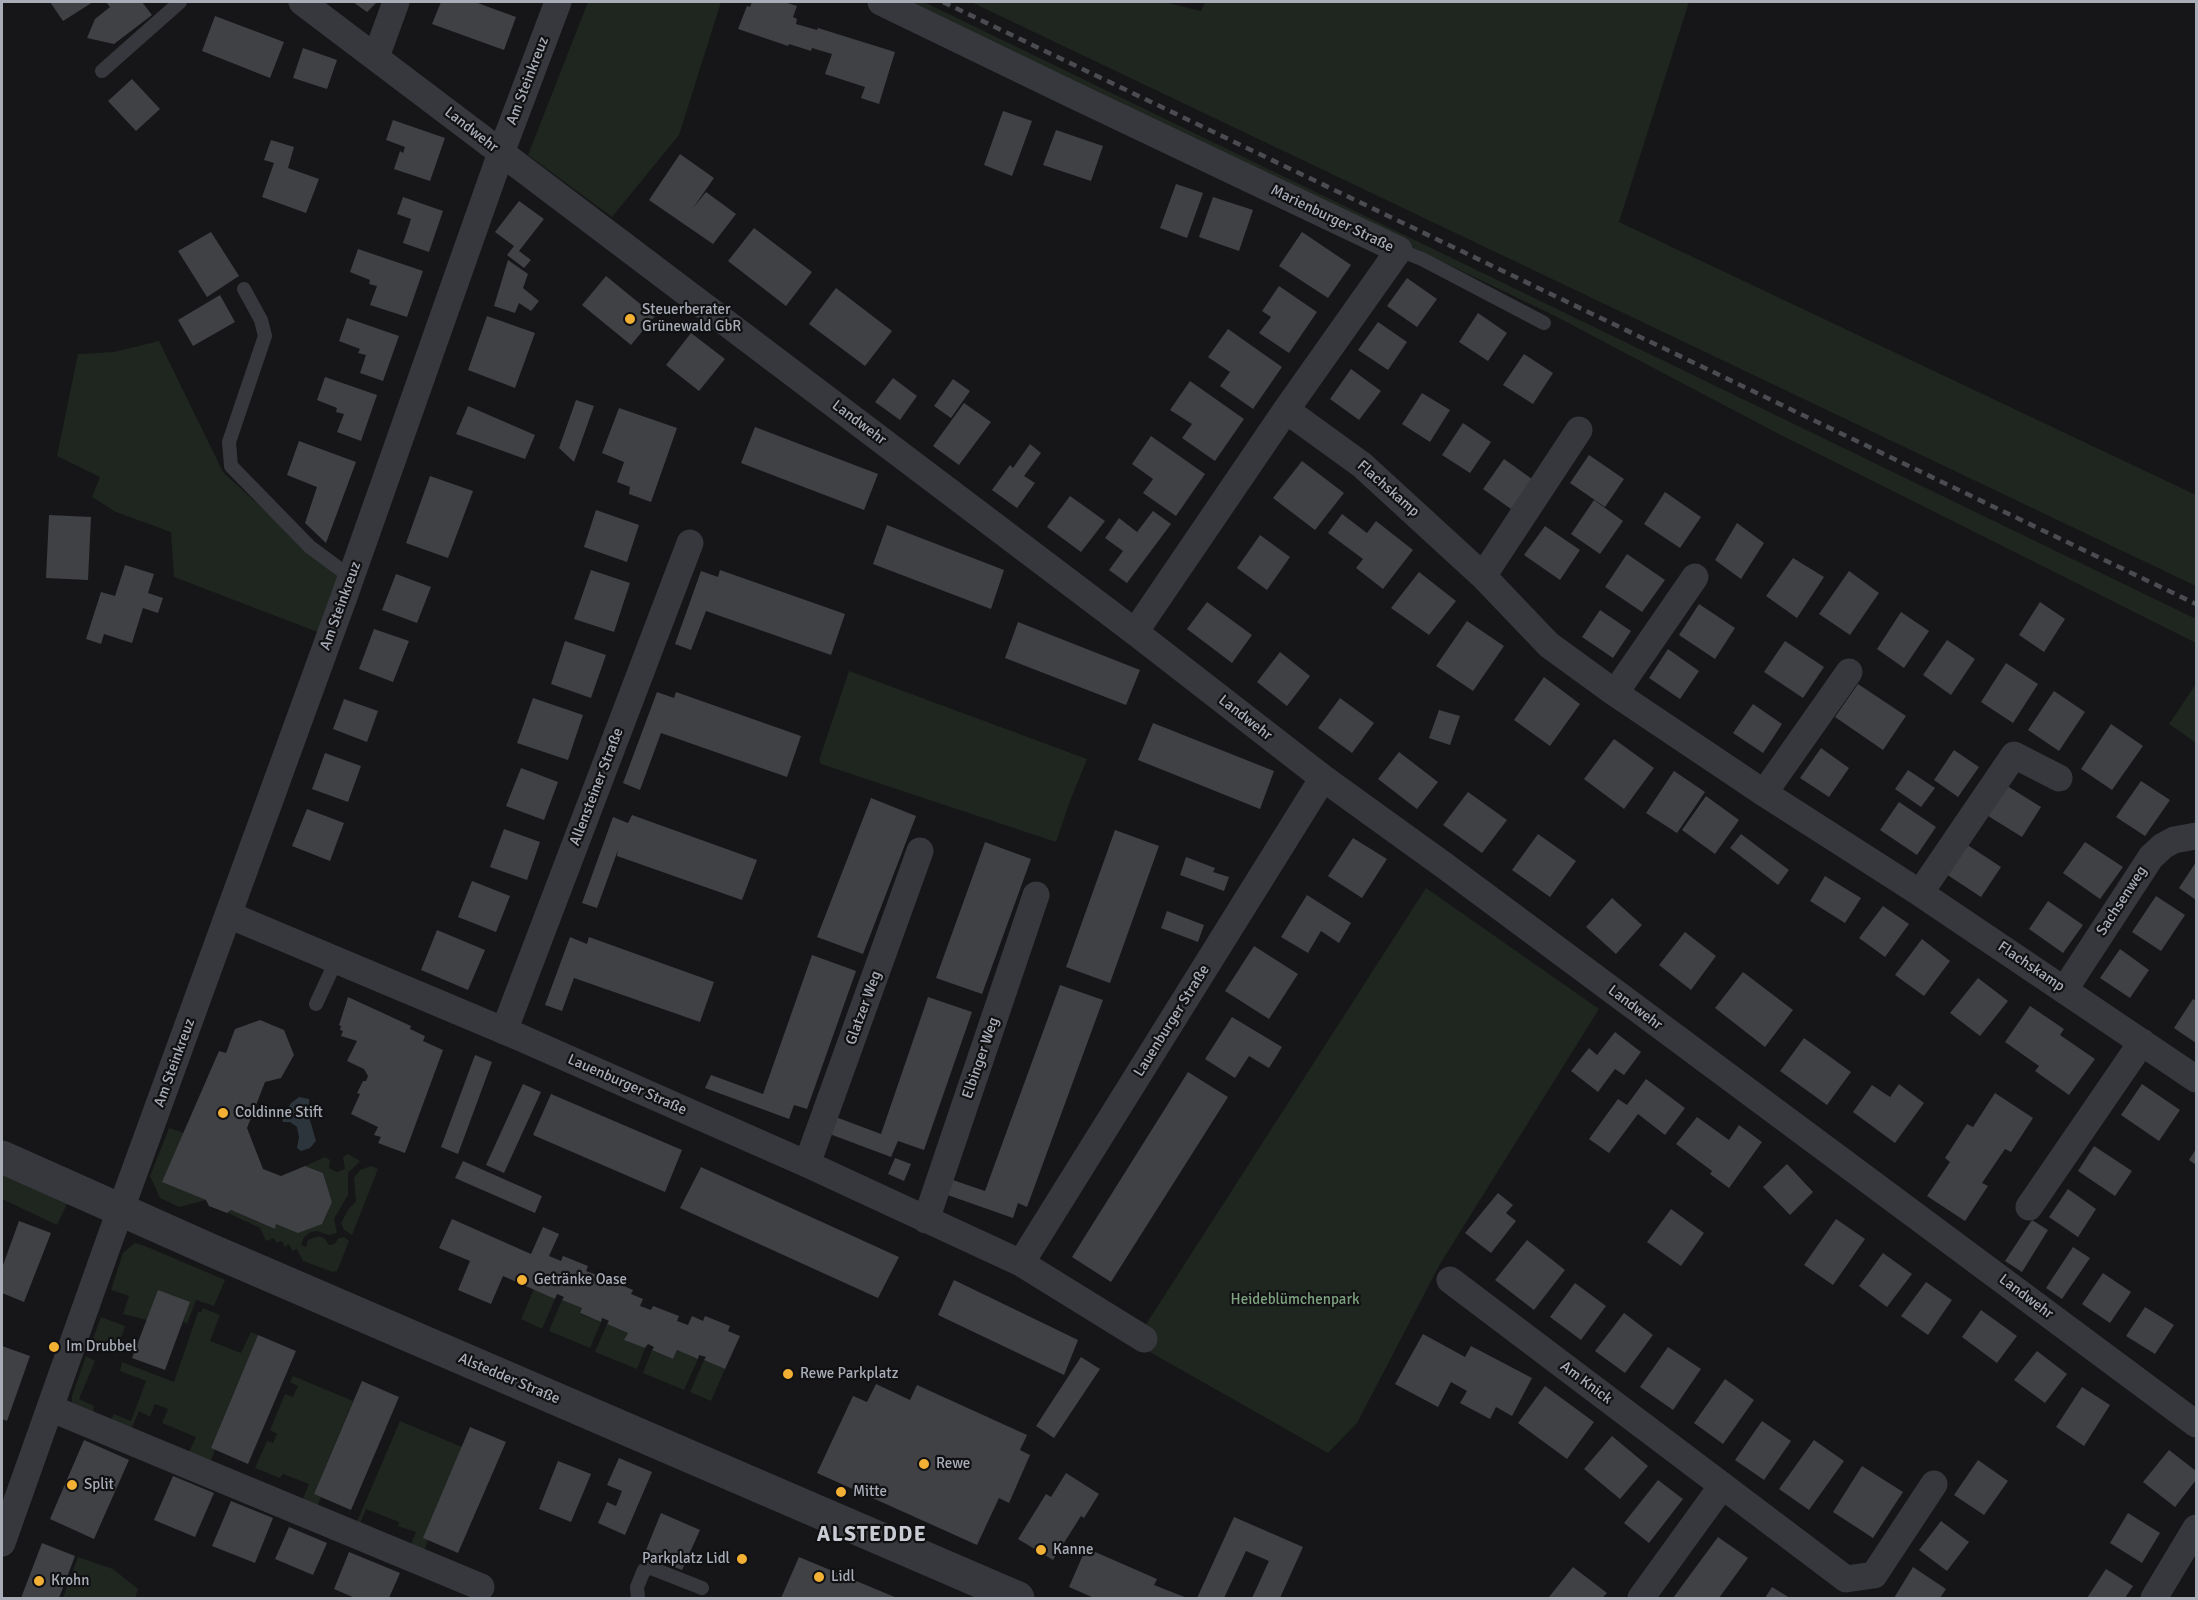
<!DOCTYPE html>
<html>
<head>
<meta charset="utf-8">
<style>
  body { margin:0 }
  #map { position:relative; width:2198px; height:1600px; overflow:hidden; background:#161618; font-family:Signika,sans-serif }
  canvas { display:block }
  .frame { position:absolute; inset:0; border:3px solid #a8adb8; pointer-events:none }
</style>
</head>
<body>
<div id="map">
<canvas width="2198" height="1600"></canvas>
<div class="frame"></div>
</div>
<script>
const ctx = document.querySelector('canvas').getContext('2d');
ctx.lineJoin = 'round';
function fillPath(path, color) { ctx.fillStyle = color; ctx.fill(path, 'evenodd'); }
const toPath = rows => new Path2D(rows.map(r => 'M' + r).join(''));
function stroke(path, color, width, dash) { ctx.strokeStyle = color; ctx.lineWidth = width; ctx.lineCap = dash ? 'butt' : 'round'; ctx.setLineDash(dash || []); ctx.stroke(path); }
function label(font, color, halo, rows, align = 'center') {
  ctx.font = font + ' Signika,sans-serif'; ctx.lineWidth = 4.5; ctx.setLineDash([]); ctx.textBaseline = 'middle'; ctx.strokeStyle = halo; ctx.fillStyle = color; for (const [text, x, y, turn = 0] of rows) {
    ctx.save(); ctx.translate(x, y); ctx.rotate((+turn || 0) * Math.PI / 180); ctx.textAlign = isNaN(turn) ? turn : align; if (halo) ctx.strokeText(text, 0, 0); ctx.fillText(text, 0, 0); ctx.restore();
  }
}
const green = toPath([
  [588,2,721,2,679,135,612,217,528,155],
  [904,2,924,2,2196,619,2196,643,1775,432,1555,316],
  [971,2,1164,2,1201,11,1205,2,1689,2,1619,222,2196,495,2196,586],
  [159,341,223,472,310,552,348,580,328,636,174,577,171,532,116,512,92,497,100,477,57,456,78,354,114,352],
  [849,671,1087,759,1070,801,1056,842,821,764,819,760],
  [2196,684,2196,743,2169,724],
  [1426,888,1599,1009,1440,1264,1357,1423,1328,1453,1134,1343],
  [169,1128,184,1133,163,1182,206,1200,179,1207,160,1198,150,1176],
  [348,1154,360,1161,348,1173,348,1195,334,1219,337,1233,329,1235,317,1231,311,1232,304,1237,301,1245,306,1247,308,1240,319,1236,324,1238,329,1245,334,1244,339,1238,344,1237,349,1241,337,1271,333,1272,303,1261,297,1249,292,1251,289,1244,285,1247,282,1241,276,1243,274,1238,266,1241,260,1228,228,1213,231,1210,274,1229,276,1224,332,1202,323,1173,305,1166,325,1157,330,1160,329,1168,337,1172,345,1169,343,1157],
  [2,1157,74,1189,57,1225,2,1199],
  [371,1166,378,1169,352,1235,344,1230,341,1223,348,1210,356,1201,354,1178,360,1170],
  [135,1243,145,1246,225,1280,214,1306,196,1300,187,1324,183,1321,190,1302,147,1320,123,1314,129,1296,111,1290,123,1253],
  [534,1289,555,1299,542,1329,521,1319],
  [562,1300,582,1308,580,1314,601,1322,590,1348,549,1331],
  [203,1308,220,1315,210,1341,241,1353,251,1332,258,1335,211,1448,215,1450,210,1463,188,1454,196,1437,162,1423,168,1409,155,1404,150,1417,139,1411,131,1430,110,1421,114,1414,131,1421,146,1381,120,1371,122,1362,174,1382,198,1312,201,1312],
  [101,1317,125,1326,116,1353,91,1344],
  [607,1324,628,1333,625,1340,645,1348,637,1369,595,1352],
  [652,1350,673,1359,677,1350,698,1359,684,1390,643,1373],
  [86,1356,95,1361,79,1399,94,1406,93,1413,72,1402,72,1396],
  [704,1360,725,1369,711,1401,690,1392],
  [293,1376,353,1401,314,1494,321,1497,317,1507,302,1501,309,1484,283,1474,280,1478,255,1468,267,1441,273,1443,277,1434,270,1430,285,1394,293,1397,298,1386,290,1382],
  [400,1421,462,1447,423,1554,410,1546,416,1532,398,1526,399,1522,366,1509,359,1526,356,1524],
  [78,1557,113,1569,138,1589,135,1598,63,1598]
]);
const water = toPath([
  [299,1097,309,1099,310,1120,316,1141,310,1148,301,1151,297,1148,299,1137,297,1127,290,1122,283,1122,282,1117,291,1103]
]);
const building = toPath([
  [50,2,93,2,63,21],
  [106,2,142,2,152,15,114,44,87,38,95,19,110,7],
  [353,2,377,2,367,12],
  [441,2,475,2,516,17,504,50,432,24],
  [752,2,784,2,797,6,793,17,797,19,796,24,817,30,818,28,895,52,879,104,861,98,865,87,825,74,832,54,812,48,811,51,789,44,788,46,738,29,747,6,750,7],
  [215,16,284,42,270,78,202,51],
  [303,48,337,60,327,89,293,78],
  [132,79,160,109,136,131,108,101],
  [1003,111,1032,121,1012,176,984,165],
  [393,120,445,138,430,181,394,169,400,151,403,153,405,147,386,140],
  [1056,130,1103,146,1091,181,1043,165],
  [271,140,294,147,288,168,319,179,306,213,262,197,274,163,264,160],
  [680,154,714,178,693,208,706,192,736,214,713,244,649,200],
  [1176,184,1203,193,1187,238,1160,228],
  [403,197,443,211,429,252,403,243,411,219,397,214],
  [1213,197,1253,210,1239,251,1199,237],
  [519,201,544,219,519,251,531,260,524,268,507,255,514,246,495,232],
  [754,228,812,272,786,306,728,261],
  [211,232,239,276,207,297,178,251],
  [1302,232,1351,265,1328,298,1279,266],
  [358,249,423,271,407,317,370,305,377,286,369,284,370,280,350,272],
  [508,260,528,274,523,288,539,301,531,311,519,303,515,313,494,306],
  [606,276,655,316,631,345,582,305],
  [1407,278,1437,299,1417,327,1387,306],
  [1279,286,1317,312,1289,353,1259,333,1271,317,1262,311],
  [836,288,892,331,865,366,809,324],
  [220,295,235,322,193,346,178,320],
  [1478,313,1507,333,1488,361,1459,342],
  [487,316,535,333,515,388,468,370],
  [347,318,399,336,383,381,360,373,366,355,358,353,360,349,339,341],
  [1378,322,1407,342,1388,370,1358,350],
  [1228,329,1282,367,1253,409,1220,386,1230,372,1208,357],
  [691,333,725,359,699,391,666,365],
  [1524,354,1553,373,1533,404,1503,385],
  [1351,369,1381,391,1359,420,1330,399],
  [325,377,377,395,361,441,337,432,344,414,336,412,337,408,317,400],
  [893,378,917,396,900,420,875,402],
  [953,379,970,391,951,418,934,406],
  [1190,381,1244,419,1215,461,1182,438,1192,424,1170,410],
  [1422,393,1450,410,1430,442,1402,424],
  [576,400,594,406,574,462,559,448],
  [964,403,991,422,959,465,933,446],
  [468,406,535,435,525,459,456,434],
  [619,408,677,428,651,502,629,494,630,487,617,482,624,462,602,453],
  [1463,423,1491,442,1470,473,1442,455],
  [755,427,878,474,864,510,741,463],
  [1151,436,1205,474,1176,516,1143,493,1153,479,1132,464],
  [299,441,356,462,326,543,305,523,317,487,287,475],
  [1030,444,1041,453,1024,476,1035,483,1017,508,992,490,1010,465,1013,468],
  [1589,455,1624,479,1605,507,1570,483],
  [1504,459,1532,479,1511,509,1483,489],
  [1302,461,1344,493,1315,530,1273,498],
  [430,476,473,491,448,558,406,543],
  [1665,492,1701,517,1680,548,1644,524],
  [1070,496,1105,521,1081,552,1047,527],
  [1594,500,1623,521,1600,554,1571,534],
  [596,510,639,525,627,562,584,547],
  [1153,511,1171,524,1127,583,1109,570,1123,551,1105,538,1119,518,1137,532],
  [1342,514,1367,533,1376,521,1413,550,1383,589,1356,568,1363,559,1328,533],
  [49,515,91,517,88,580,46,578],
  [1737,523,1764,543,1741,579,1715,560],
  [887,525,1004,570,991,609,873,564],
  [1545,526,1580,550,1560,580,1524,555],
  [1260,535,1290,557,1267,590,1237,568],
  [1627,554,1665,580,1642,612,1605,587],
  [1793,558,1824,577,1797,618,1766,596],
  [125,565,154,574,148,593,163,598,158,613,143,608,132,643,104,634,101,644,86,639,101,592,115,596],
  [591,570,630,583,614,632,574,619],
  [720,570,845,614,831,655,706,611,691,650,675,644,701,571,718,577],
  [1849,571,1879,593,1850,635,1819,614],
  [1419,572,1456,601,1429,635,1391,608],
  [396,574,431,587,417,623,382,610],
  [1207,602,1252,635,1232,663,1187,629],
  [2040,602,2065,619,2044,652,2019,635],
  [1699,604,1735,628,1715,659,1679,635],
  [1600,610,1631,631,1613,658,1582,637],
  [1901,612,1929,631,1904,668,1877,649],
  [1467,621,1504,646,1473,691,1436,666],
  [1018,622,1140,670,1126,705,1005,658],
  [374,629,409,641,393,682,359,669],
  [1947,640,1975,659,1951,695,1923,675],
  [565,641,606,655,591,698,551,684],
  [1785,641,1824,667,1803,698,1764,672],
  [1668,649,1699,671,1680,699,1649,678],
  [1280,652,1310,676,1287,706,1257,682],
  [2006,663,2038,684,2013,723,1981,702],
  [1544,677,1580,704,1550,746,1514,720],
  [1858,684,1906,716,1883,750,1835,717],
  [2054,691,2085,712,2059,751,2028,730],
  [657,692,674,698,676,692,801,736,787,777,661,733,640,790,623,783],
  [533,698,583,715,568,760,517,743],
  [1340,698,1374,723,1352,753,1318,728],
  [344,699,378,711,367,742,333,729],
  [1753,704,1782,724,1763,753,1733,733],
  [1439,710,1460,716,1450,745,1429,738],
  [1153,723,1274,771,1260,809,1138,760],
  [2111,724,2143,746,2112,790,2081,769],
  [1614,739,1654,768,1624,809,1584,779],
  [1821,748,1849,768,1829,797,1800,778],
  [1954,750,1979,767,1958,797,1934,780],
  [1399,752,1438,782,1417,809,1378,779],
  [325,753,361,766,348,802,312,789],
  [521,768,558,782,544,820,506,806],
  [1908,770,1935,788,1921,807,1895,789],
  [1674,771,1705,792,1677,833,1646,813],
  [2141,781,2170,800,2145,836,2116,817],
  [2004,784,2041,807,2022,837,1985,814],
  [1468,792,1507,820,1482,853,1443,825],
  [1706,796,1739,820,1715,854,1682,830],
  [871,798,916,816,863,954,817,937],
  [1899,802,1936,827,1917,855,1880,830],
  [307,809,344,823,330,861,292,846],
  [632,815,757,860,742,900,617,856,618,850,597,908,582,903,613,817,628,823],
  [504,829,540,842,527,880,490,867],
  [1115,830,1159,846,1110,983,1066,967],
  [1538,834,1576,861,1550,897,1512,870],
  [1741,834,1789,870,1778,885,1730,848],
  [1353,838,1387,859,1362,898,1328,876],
  [985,842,1031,859,982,994,936,978],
  [2085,842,2123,867,2100,899,2063,873],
  [1966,844,2001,867,1981,897,1946,874],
  [1186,857,1215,868,1213,872,1229,877,1224,891,1180,875],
  [2196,862,2196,900,2179,888],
  [1825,876,1861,898,1845,923,1810,901],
  [472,881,510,896,496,932,458,917],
  [1307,895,1351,923,1339,943,1321,931,1308,953,1281,937],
  [2156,896,2185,915,2161,951,2132,932],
  [1612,898,1642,925,1616,954,1586,927],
  [2048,901,2083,925,2063,953,2029,929],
  [1883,906,1909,924,1885,957,1859,938],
  [1167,911,1204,925,1198,942,1161,928],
  [437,930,485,950,468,990,421,970],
  [1685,932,1716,956,1691,990,1659,965],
  [570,937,587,944,589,937,714,982,700,1022,574,978,562,1011,545,1005],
  [1922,939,1950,961,1924,996,1895,975],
  [1254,946,1298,974,1269,1019,1225,991],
  [2120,949,2149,970,2130,998,2100,978],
  [812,955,856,971,807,1109,794,1105,789,1119,705,1088,711,1075,763,1094],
  [1743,972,1793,1010,1765,1047,1715,1008],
  [1978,978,2008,1001,1980,1036,1950,1013],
  [1060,985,1103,1000,1027,1207,1018,1203,1013,1218,939,1192,944,1177,985,1191],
  [348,997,411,1026,410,1029,425,1036,423,1041,443,1050,405,1153,378,1143,381,1137,374,1135,378,1127,351,1114,360,1094,357,1093,363,1081,366,1081,368,1076,364,1069,347,1061,357,1041,341,1036,343,1031,340,1030,341,1026,339,1025],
  [928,997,972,1012,924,1150,898,1141,891,1157,827,1133,833,1116,881,1134],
  [2193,999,2196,1001,2196,1043,2174,1028],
  [2030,1006,2064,1029,2060,1035,2095,1059,2069,1095,2035,1071,2039,1066,2005,1042],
  [1232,1017,1282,1047,1269,1068,1249,1056,1235,1078,1205,1059],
  [260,1020,284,1030,294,1055,281,1078,265,1082,247,1128,263,1169,281,1176,305,1166,323,1173,332,1202,322,1224,298,1233,276,1224,275,1229,231,1210,227,1213,209,1206,206,1200,162,1182,219,1051,226,1053,235,1029],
  [1615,1032,1641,1052,1624,1075,1615,1069,1598,1092,1571,1071,1589,1048,1597,1055],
  [1804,1038,1851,1072,1827,1105,1780,1071],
  [475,1055,492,1062,458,1154,441,1147],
  [1188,1072,1228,1097,1111,1282,1072,1257],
  [1646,1079,1685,1108,1665,1135,1638,1114,1609,1153,1589,1139,1618,1099,1627,1105],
  [523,1084,541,1092,504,1173,486,1165],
  [1899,1084,1924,1103,1895,1143,1853,1112,1872,1085,1890,1097],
  [2142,1084,2180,1110,2159,1141,2121,1115],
  [1995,1093,2033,1118,2011,1152,2005,1149,1982,1183,1988,1186,1965,1221,1927,1196,1950,1162,1945,1158,1967,1124,1973,1127],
  [551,1094,682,1150,665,1192,533,1135],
  [1697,1117,1729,1140,1739,1125,1762,1142,1729,1188,1710,1174,1712,1171,1676,1144],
  [2094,1146,2132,1171,2115,1196,2078,1171],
  [2196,1149,2196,1165,2189,1160],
  [895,1158,911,1164,904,1181,888,1174],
  [463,1161,542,1196,535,1213,455,1178],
  [1787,1164,1813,1192,1790,1215,1763,1187],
  [701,1167,899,1257,878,1298,680,1208],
  [2068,1189,2096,1209,2078,1237,2049,1217],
  [1498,1193,1513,1205,1506,1213,1516,1221,1491,1253,1465,1233],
  [1671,1209,1704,1233,1681,1266,1647,1242],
  [452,1219,531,1254,543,1227,559,1234,549,1256,561,1261,563,1256,588,1266,586,1271,597,1275,594,1280,606,1284,608,1279,633,1290,631,1294,643,1299,640,1306,651,1310,653,1306,679,1316,677,1321,688,1325,692,1316,703,1321,705,1316,730,1326,728,1331,740,1336,725,1369,704,1360,706,1357,699,1355,698,1359,677,1350,673,1359,652,1350,654,1347,648,1344,645,1348,624,1340,628,1333,607,1324,609,1321,605,1319,602,1318,601,1322,580,1313,582,1308,562,1300,564,1297,557,1294,555,1299,503,1276,491,1304,458,1290,470,1261,439,1248],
  [1836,1219,1865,1239,1833,1285,1804,1265],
  [2032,1220,2048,1230,2022,1272,2005,1261],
  [19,1221,51,1233,24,1302,2,1293,2,1268],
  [1527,1240,1565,1270,1534,1310,1495,1280],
  [2073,1247,2090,1258,2062,1299,2046,1288],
  [1883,1253,1912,1274,1887,1307,1859,1286],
  [2103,1273,2131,1292,2110,1323,2082,1304],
  [954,1280,1078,1340,1064,1375,938,1315],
  [1926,1282,1952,1300,1928,1335,1901,1316],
  [1575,1283,1606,1306,1581,1340,1550,1317],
  [158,1290,190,1302,165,1370,132,1358],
  [2145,1307,2174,1325,2155,1354,2126,1336],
  [1981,1310,2017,1336,1997,1363,1962,1337],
  [1624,1313,1653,1335,1625,1373,1595,1351],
  [1423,1334,1465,1357,1471,1346,1532,1378,1512,1416,1496,1407,1490,1419,1460,1403,1467,1391,1451,1382,1438,1407,1395,1384],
  [258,1335,296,1351,248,1464,211,1448],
  [2,1346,30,1356,7,1421,2,1419],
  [1668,1347,1701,1369,1673,1410,1640,1387],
  [2037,1351,2067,1374,2045,1403,2014,1380],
  [1081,1357,1100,1369,1054,1438,1036,1426],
  [1725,1379,1754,1400,1723,1444,1694,1423],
  [362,1381,399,1397,351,1510,314,1494],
  [876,1384,910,1400,917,1385,1027,1435,1020,1450,1030,1455,1009,1503,999,1498,977,1545,817,1473,853,1396,867,1402],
  [1545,1386,1594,1422,1567,1459,1518,1423],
  [2082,1387,2110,1405,2084,1446,2056,1427],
  [1762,1421,1791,1441,1764,1480,1735,1460],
  [470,1427,506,1442,458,1553,423,1538],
  [1612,1436,1648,1466,1620,1499,1584,1469],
  [84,1440,129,1460,94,1539,50,1519],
  [1814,1440,1844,1461,1809,1510,1779,1489],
  [2169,1450,2196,1471,2196,1480,2175,1507,2143,1482],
  [619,1458,652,1472,625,1535,598,1523,607,1502,616,1506,622,1491,607,1485],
  [1978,1460,2008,1481,1984,1515,1954,1495],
  [558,1461,591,1474,571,1522,539,1509],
  [1862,1466,1903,1492,1873,1538,1833,1512],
  [1066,1473,1099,1494,1084,1518,1081,1516,1053,1560,1018,1539,1046,1494,1051,1497],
  [173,1476,214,1493,195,1537,154,1520],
  [1658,1480,1683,1499,1649,1543,1624,1523],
  [231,1501,273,1518,255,1563,212,1546],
  [661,1513,700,1530,682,1570,644,1555],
  [2128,1513,2160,1533,2142,1563,2110,1543],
  [1234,1517,1303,1547,1280,1598,1252,1598,1269,1561,1246,1551,1224,1598,1197,1598],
  [1941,1521,1969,1542,1947,1571,1919,1550],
  [289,1527,327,1543,313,1575,275,1559],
  [1718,1537,1748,1558,1719,1598,1673,1598],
  [42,1543,75,1556,59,1598,21,1598],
  [1086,1548,1157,1579,1154,1585,1187,1598,1094,1598,1069,1587],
  [349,1552,400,1573,389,1598,355,1598,334,1589],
  [799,1557,897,1598,781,1598],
  [1573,1567,1607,1593,1602,1598,1552,1598,1549,1597],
  [1913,1567,1946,1589,1940,1598,1894,1598],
  [2106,1569,2133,1586,2125,1598,2087,1598],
  [1772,1587,1790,1598,1765,1598]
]);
const service = toPath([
  [102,71,180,2],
  [1399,250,1422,259,1544,323],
  [244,289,261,320,265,336,229,442,231,466,310,547,352,578],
  [316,1004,336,961],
  [638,1598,637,1587,644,1570,651,1568,702,1588]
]);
const minor = toPath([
  [302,2,1135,632,1323,778,1445,866,2196,1424],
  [881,2,1067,92,1399,250,1286,410,1135,632],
  [376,57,396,2],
  [1286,410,1362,465,1483,576,1549,645,1615,693,1764,793,1920,893,2196,1079],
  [1483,576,1579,430],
  [1615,693,1695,577],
  [1764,793,1849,672],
  [1920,893,2014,755,2059,778],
  [229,915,519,1037,807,1164,1021,1263,1144,1339],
  [2065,989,2151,857,2163,846,2174,840,2196,836],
  [504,1031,690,543],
  [807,1164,920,851],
  [2029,1207,2142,1042],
  [926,1220,1036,895],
  [1021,1263,1323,778],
  [1450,1280,1846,1579,1874,1575,1934,1484],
  [50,1408,481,1587],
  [2,1543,107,1247,344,597,501,153,558,2],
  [1641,1598,1722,1486],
  [2154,1598,2196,1528]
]);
const tertiary = toPath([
  [2,1157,213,1251,1018,1598]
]);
const rail = toPath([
  [943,2,2196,604]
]);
const markers = [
  [630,319,6,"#f2b134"],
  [223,1113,6,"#f2b134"],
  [522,1280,6,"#f2b134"],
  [54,1347,6,"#f2b134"],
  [788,1374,6,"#f2b134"],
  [924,1464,6,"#f2b134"],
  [72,1485,6,"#f2b134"],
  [841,1492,6,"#f2b134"],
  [1041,1550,6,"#f2b134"],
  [742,1559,6,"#f2b134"],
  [819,1577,6,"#f2b134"],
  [39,1581,6,"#f2b134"]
];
const streetNames = [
  ["Am Steinkreuz",528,81,-69],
  ["Landwehr",471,130,38],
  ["Marienburger Straße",1332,219,26],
  ["Landwehr",859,423,37],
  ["Flachskamp",1388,489,41],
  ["Am Steinkreuz",341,606,-70],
  ["Landwehr",1245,718,38],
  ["Allensteiner Straße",597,787,-69],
  ["Sachsenweg",2122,901,-57],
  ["Flachskamp",2031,967,34],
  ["Glatzer Weg",864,1008,-70],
  ["Landwehr",1635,1008,37],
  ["Lauenburger Straße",1172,1021,-58],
  ["Elbinger Weg",981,1058,-71],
  ["Am Steinkreuz",175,1063,-70],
  ["Lauenburger Straße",627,1085,24],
  ["Landwehr",2026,1297,37],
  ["Alstedder Straße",509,1379,23],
  ["Am Knick",1586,1383,37]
];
const poiNames = [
  ["Steuerberater",642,310],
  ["Grünewald GbR",642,327],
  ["Coldinne Stift",235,1113],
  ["Getränke Oase",534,1280],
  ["Im Drubbel",66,1347],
  ["Rewe Parkplatz",800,1374],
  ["Rewe",936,1464],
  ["Split",84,1485],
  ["Mitte",853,1492],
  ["Kanne",1053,1550],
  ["Parkplatz Lidl",730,1559,"right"],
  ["Lidl",831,1577],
  ["Krohn",51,1581]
];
const parkNames = [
  ["Heideblümchenpark",1295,1300]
];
const districtNames = [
  ["ALSTEDDE",872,1535]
];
fillPath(green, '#1e261f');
fillPath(water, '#2c353c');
fillPath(building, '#404145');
stroke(service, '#37383d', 14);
stroke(minor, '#37383d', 27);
stroke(tertiary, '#37383d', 33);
stroke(rail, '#4a4c52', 4.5, [8, 6]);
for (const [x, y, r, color] of markers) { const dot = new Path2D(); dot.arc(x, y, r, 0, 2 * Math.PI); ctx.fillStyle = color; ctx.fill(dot); stroke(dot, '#111113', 2); }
label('15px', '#a8adb8', '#111113', streetNames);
label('15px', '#a8adb8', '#111113', poiNames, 'left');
label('15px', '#7fa381', '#111113', parkNames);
ctx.letterSpacing = '1.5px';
label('bold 21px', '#c9ccd4', '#111113', districtNames);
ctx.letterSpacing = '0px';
</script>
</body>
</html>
